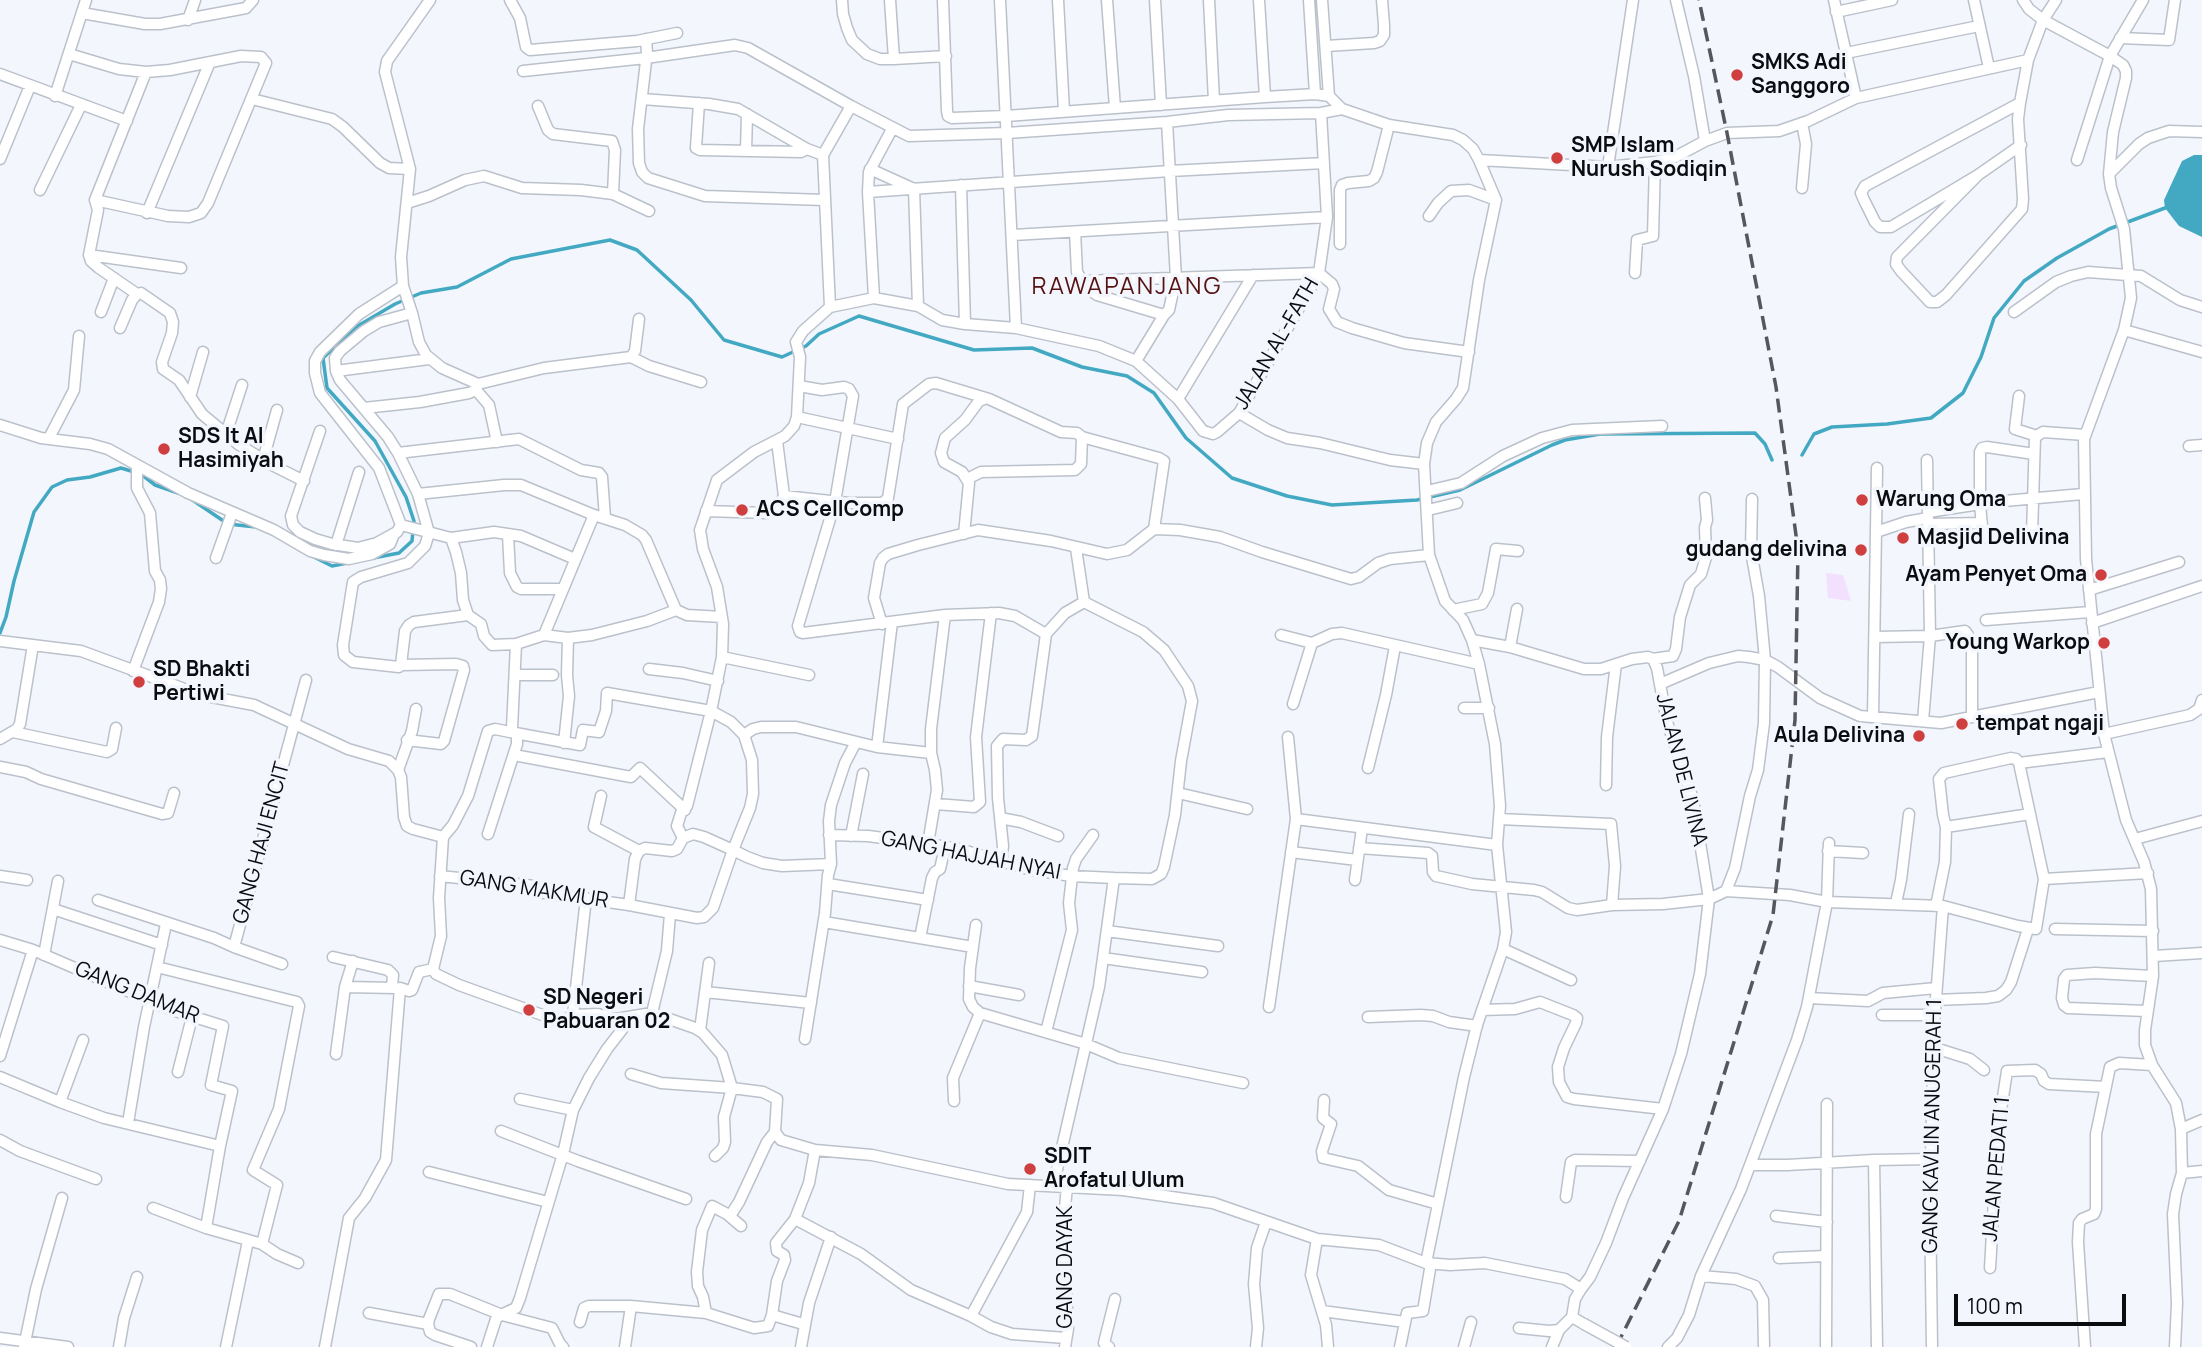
<!DOCTYPE html>
<html>
<head>
<meta charset="utf-8">
<style>
  body { margin:0 }
  #map { position:relative; width:2202px; height:1347px; overflow:hidden; background:#f3f7fd; font-family:Manrope,sans-serif }
  canvas { display:block }
  .scale { position:absolute; left:1954px; top:1294px; width:172px; height:32px; box-sizing:border-box; border:4px solid #0b0c10; border-top:0; padding-left:9px; font-size:21px; line-height:24px; white-space:nowrap; color:#0b0c10; -webkit-text-stroke:5px #f3f7fd; paint-order:stroke }
</style>
</head>
<body>
<div id="map">
<canvas width="2202" height="1347"></canvas>
<div class="scale">100 m</div>
</div>
<script>
const ctx = document.querySelector('canvas').getContext('2d');
ctx.lineJoin = 'round';
function fillPath(path, color) { ctx.fillStyle = color; ctx.fill(path, 'evenodd'); }
const toPath = rows => new Path2D(rows.map(r => 'M' + r).join(''));
function stroke(path, color, width, dash) { ctx.strokeStyle = color; ctx.lineWidth = width; ctx.lineCap = dash ? 'butt' : 'round'; ctx.setLineDash(dash || []); ctx.stroke(path); }
function label(font, color, halo, rows, align = 'center') {
  ctx.font = font + ' Manrope,sans-serif'; ctx.lineWidth = 7; ctx.setLineDash([]); ctx.textBaseline = 'middle'; ctx.strokeStyle = halo; ctx.fillStyle = color; for (const [text, x, y, turn = 0] of rows) {
    ctx.save(); ctx.translate(x, y); ctx.rotate((+turn || 0) * Math.PI / 180); ctx.textAlign = isNaN(turn) ? turn : align; if (halo) ctx.strokeText(text, 0, 0); ctx.fillText(text, 0, 0); ctx.restore();
  }
}
const green = toPath([
  [1826,573,1843,575,1851,601,1828,598]
]);
const water = toPath([
  [2194,155,2202,155,2202,237,2179,226,2165,208,2164,200,2182,161]
]);
const stream = toPath([
  [1802,455,1814,434,1832,427,1887,424,1931,418,1963,393,1981,357,1994,318,2024,281,2057,258,2109,229,2165,208],
  [191,499,228,524,256,527],
  [312,556,332,566,399,553,412,541,414,521,406,497,375,441,327,388,323,358,356,327,395,304,421,293,457,287,511,259,610,240,637,250,691,300,724,340,782,357,806,346,819,334,859,316,974,350,1032,348,1082,367,1127,376,1154,393,1186,438,1232,478,1287,496,1332,505,1417,500,1460,490,1552,445,1565,440,1600,434,1755,433,1765,444,1772,460],
  [0,633,6,617,14,581,34,512,52,487,67,480,90,477,121,468,141,474,155,485,178,493]
]);
const street = toPath([
  [430,0,387,61,385,72,410,169,401,257,403,286,412,313,419,342,426,355,442,368,478,384,476,390,489,405,497,442],
  [510,0,520,18,526,47,530,50,637,41,677,33],
  [842,0,843,14,847,28,852,40,867,54,880,59,894,59,946,56],
  [890,0,894,59],
  [943,0,947,111,948,116,952,118,1006,116,1265,97,1315,94,1329,96],
  [1000,0,1016,328],
  [1058,0,1064,111],
  [1107,0,1115,108],
  [1155,0,1161,105],
  [1209,0,1214,101],
  [1259,0,1265,97],
  [1309,0,1315,94],
  [1322,0,1329,96,1342,109],
  [1676,0,1694,76,1705,141],
  [1834,0,1856,98],
  [1974,0,1989,68],
  [2023,0,2029,9,2043,20,2110,56,2123,65,2126,71,2126,78,2113,132,2109,174],
  [1836,12,1892,0],
  [82,13,145,24,160,24,246,8,253,0],
  [188,20,195,0],
  [2120,38,2169,40,2175,0],
  [646,39,647,53,638,129,639,163,642,172,648,178,705,196,824,200],
  [1326,46,1374,43,1380,41,1384,35,1384,25,1382,0],
  [1846,53,1979,26],
  [69,54,119,69,146,72,170,70,241,56,261,57,266,63,208,203,201,213,189,217,168,216,95,200],
  [523,71,646,58,735,45,748,48,851,106,909,136,1007,133,1167,122,1228,115,1321,113,1342,109,1389,125,1453,135,1463,140,1473,149,1479,160,1496,200,1479,280,1463,388,1456,399,1436,422,1427,443,1424,464],
  [0,74,127,121],
  [55,96,86,0],
  [252,99,332,119,343,127,380,163,389,168,410,169],
  [642,99,709,104,738,109,807,149,823,155,830,307],
  [699,103,696,148,700,150,801,152,807,149],
  [2020,103,1865,186,1861,193,1864,200,1875,222,1880,227,1891,227,1978,175,2021,145],
  [538,106,548,130,553,134,612,141,615,150,613,194],
  [746,151,747,114],
  [823,155,851,106],
  [0,159,30,86],
  [1479,160,1608,167,1655,162,1675,157,1705,141,1727,133,1779,131,1808,121,1856,98,2028,60],
  [2077,160,2110,56,2143,0],
  [1608,167,1633,0],
  [870,169,914,189,918,306],
  [1978,175,1897,257,1896,264,1901,271,1930,302,1937,302,1946,295,2022,209,2023,199,2018,119,2020,103,2028,60,2043,20,2056,0],
  [961,185,965,324],
  [1802,188,1806,144,1802,123],
  [40,190,81,105],
  [868,192,1170,171,1324,163],
  [407,203,429,196,465,180,484,176,522,188,581,190,613,194,649,211],
  [147,213,210,62],
  [1429,216,1438,203,1451,191,1469,190,1496,200],
  [1075,232,1077,272,1082,281,1319,273,1332,284,1334,289,1329,309,1337,322,1352,328,1404,343,1469,352],
  [1013,235,1327,217],
  [1340,244,1340,190,1342,185,1348,183,1369,181,1374,178,1377,172,1389,125],
  [89,255,181,268],
  [1635,273,1637,240,1653,236,1655,162],
  [1090,281,1093,292,1097,295,1164,315],
  [137,294,99,268,91,261,89,255,98,210,95,200,146,72],
  [874,298,868,192,869,172,892,129],
  [101,312,114,278],
  [2014,312,2056,282,2071,276,2088,272,2141,276,2180,300,2202,307],
  [412,313,379,322,364,331,340,351,335,358,336,371,340,380,388,437,398,453,418,494,429,533],
  [120,328,132,300,137,294,141,293,170,313,173,322,172,333,162,362,163,369,179,380,202,414,238,444,270,464,304,481],
  [2124,330,2202,352],
  [631,357,649,366,701,382],
  [1136,361,1164,315,1169,310,1176,278,1167,122],
  [336,371,429,359],
  [478,384,544,368,631,357,635,351,639,319],
  [799,386,822,390,844,387,849,389,853,396,835,502,798,626,800,632,803,633,945,615,999,613,1015,616,1046,634],
  [2019,396,2015,429,2037,436],
  [190,397,203,352],
  [1178,399,1253,275],
  [364,408,420,402,469,393,476,390],
  [1239,413,1268,430,1287,438,1320,443,1390,460,1424,464,1429,555,1445,601,1463,620,1472,640,1479,664,1495,744,1500,806,1497,845,1506,932,1503,949,1477,1025,1464,1077,1426,1263],
  [797,417,898,439],
  [0,425,41,438,90,444,108,449,188,493,274,530,310,551,324,555,349,559,372,554,390,544,394,534],
  [320,431,291,516,293,525,300,532,315,539,332,544,358,548,377,543,397,532,401,525,379,468,320,393,315,373,315,361,320,352,359,314,403,286],
  [226,434,242,385],
  [1082,437,1159,458,1164,461,1154,529],
  [49,438,74,390,79,336],
  [2189,446,2202,445],
  [398,453,519,439,581,470,599,473,602,477,605,518],
  [263,460,277,410],
  [1427,491,1461,483,1503,456,1542,438,1572,430,1662,426],
  [418,494,504,485,521,485,594,515,625,525,642,535,646,540,676,610,687,615,722,617],
  [784,496,849,503,882,503,885,501,888,498,903,404,929,384,936,383,989,399,1061,432,1077,433,1082,437,1081,464,1075,470,981,472,967,479],
  [1428,510,1457,503],
  [706,511,767,513,778,508,784,496,777,441],
  [1928,512,1993,502,2083,494],
  [1928,524,1982,523],
  [401,525,451,538,456,552,461,573,463,600,468,615,481,624,484,636,492,645,516,644,512,728,510,732,495,729,488,731,468,796,453,825,443,837],
  [1876,532,1906,522,1928,518],
  [429,533,425,546,408,563,361,577,353,582,343,645,344,655,353,662,399,667,401,665,405,631,409,625,414,622,468,615],
  [508,534,510,573,517,587,521,589,562,589],
  [964,534,969,483,962,472,944,462,941,453,945,438,965,420,979,401,984,399],
  [2032,534,2035,437,2043,432,2085,435],
  [451,538,494,532,521,536,575,559],
  [1983,538,1980,504,1980,452,1982,448,1987,447,2034,454],
  [336,545,359,472],
  [216,558,232,513],
  [2089,590,2179,562],
  [1453,610,1482,604,1488,593,1496,549,1518,551],
  [1986,620,2090,612],
  [892,622,877,747,796,727,761,727,753,729,744,735,731,722,711,711,722,657,723,624,717,587,703,549,700,530,717,480,754,452,785,436,794,426,797,417,800,357,796,342,803,331,830,307,874,298,918,306,942,320,965,324,1016,328,1099,346,1136,361,1178,399,1203,431,1213,434,1217,432,1239,413,1319,273,1327,217,1321,113],
  [2092,623,2202,586],
  [882,624,874,598,880,563,883,558,888,554,918,545,978,530,1051,541,1107,554,1127,550,1154,529,1180,530,1220,537,1262,552,1351,579,1359,577,1378,563,1390,559,1429,555],
  [1046,634,1065,613,1084,602,1076,548],
  [544,635,568,638,592,635,647,621,676,610],
  [1281,635,1312,643],
  [1875,637,1930,636,1965,631,1968,635,1972,648,1972,717],
  [1472,640,1510,647,1584,669,1601,669,1632,659,1648,657,1653,659,1673,656,1676,649,1680,617,1690,585,1701,574,1706,557,1705,527,1707,520,1705,498],
  [0,641,81,651,201,695,254,705,348,749,389,761,398,770],
  [516,644,544,635,594,515],
  [1510,647,1517,609],
  [722,657,809,675],
  [401,665,456,664,463,666,464,670,444,741,441,744,407,740],
  [649,669,683,673,718,681],
  [133,671,159,602,161,589,160,580,155,571,150,513,137,488,137,465],
  [516,675,553,675,550,675],
  [1660,684,1709,663,1738,656,1749,657,1765,660,1778,667,1820,698,1860,716,1941,723,2099,692],
  [1293,704,1312,643,1332,634,1342,633,1479,664],
  [1464,708,1489,708],
  [416,709,412,731,398,770,401,777,404,817,407,826,413,829,443,837],
  [1873,717,1877,468],
  [1923,721,1930,636,1927,460],
  [13,732,107,752,112,749,116,728],
  [510,732,580,745,583,730,599,732,606,711,607,693,711,711,687,806,681,813,677,826,683,838],
  [2104,734,2190,715,2199,709,2202,700],
  [744,735,752,760,753,794,750,808,733,850,713,908,704,917,697,918,629,905,635,859,639,851,645,848,672,851,677,849,683,838,693,834,704,837,733,850,747,857,763,863,782,866,831,864,829,821,831,805,845,763,856,742],
  [1288,737,1296,819],
  [0,739,17,729,20,724,33,645],
  [564,743,569,696,567,675,568,638],
  [877,747,931,753,931,729,945,615],
  [514,755,631,777,640,768,685,810],
  [2019,763,2108,752],
  [0,767,26,772,41,779,162,814,168,813,174,793],
  [1368,768,1386,695,1395,646],
  [1606,785,1607,737,1616,664],
  [1178,793,1247,809],
  [601,796,594,827,639,851],
  [936,804,974,807,980,802,976,737,991,613],
  [1000,818,1021,822,1058,836],
  [1499,819,1611,824,1615,866,1612,905],
  [1946,827,2030,814],
  [488,834,517,744,517,733],
  [829,835,868,836,928,844,959,849,1028,869,1071,876,1114,878],
  [851,836,863,774],
  [443,837,439,898,441,936,433,969,436,974,459,985,559,1021,567,1019,573,1015,598,1014,616,1019,652,1013,695,1028,703,1033,722,1055,732,1088,763,1092,777,1099,775,1132,781,1140,815,1150,872,1155,1008,1184,1123,1190,1213,1203,1317,1239,1379,1245,1426,1263,1450,1265,1485,1263,1565,1279,1581,1289,1575,1299,1572,1317,1584,1324],
  [2135,839,2202,821],
  [928,844,937,790,935,770,931,753],
  [1359,848,1428,853,1432,856,1433,872,1436,876,1472,884,1534,890,1542,892,1568,908,1577,910,1612,905,1663,904,1709,899,1693,799,1667,722,1657,668,1653,659],
  [1828,851,1863,853],
  [1291,852,1357,860],
  [1001,862,1003,846,998,798,997,746,1003,739,1026,740,1032,736,1046,634],
  [0,876,27,880],
  [440,876,535,886,544,893,629,905],
  [2044,879,2148,873],
  [1355,880,1362,828],
  [828,884,928,900],
  [1726,891,1790,895,1827,902,1943,906,2018,926,2036,929,2044,879,2019,763,2016,759,2011,758,1944,773,1939,779,1943,815,1946,827,1945,862,1936,906],
  [98,900,214,938,234,947,306,680],
  [1896,903,1901,880,1909,814],
  [53,909,162,945],
  [824,922,973,947],
  [976,925,970,968,969,999,973,1007,980,1013,1086,1044,1119,1058,1243,1083],
  [2055,929,2153,931],
  [1107,931,1218,946],
  [920,938,932,878,935,872,940,869,945,847],
  [0,940,33,950,172,1010,223,1026,211,1085,232,1091,220,1146,206,1228,153,1208],
  [234,947,282,964],
  [1503,949,1571,980],
  [44,955,58,881],
  [2154,956,2202,953],
  [333,957,388,970,393,975,392,987],
  [1103,958,1202,972],
  [157,967,297,1002,299,1006,279,1109,253,1170,277,1185,262,1244],
  [969,986,1019,995],
  [345,987,396,988],
  [705,992,811,1003],
  [1809,998,1868,1001,1883,993,1936,988],
  [1935,1000,1986,998,1998,996,2006,990,2011,982,2028,929],
  [1269,1007,1296,819,1497,845],
  [1482,1010,1515,1009,1540,1002,1573,1015,1577,1018,1576,1023,1564,1048,1558,1067,1559,1082,1567,1097,1574,1099,1663,1109],
  [2147,1011,2068,1008,2064,1005,2062,998,2064,979,2067,975,2095,973,2153,976],
  [652,1013,667,951,670,914],
  [573,1015,586,898],
  [1882,1015,1934,1015],
  [1368,1017,1421,1015,1433,1016,1449,1022,1477,1026],
  [700,1030,709,963],
  [1046,1032,1072,930,1069,903,1073,868,1076,859,1093,835],
  [805,1039,825,913,828,875,831,864],
  [1935,1048,1970,1059,1984,1070],
  [336,1054,345,987,353,961],
  [0,1056,33,950],
  [178,1072,192,1017],
  [631,1074,661,1083,732,1088,724,1117,725,1142,723,1148,715,1156],
  [0,1077,60,1102,104,1118,220,1146],
  [520,1099,573,1110],
  [1324,1100,1323,1118,1331,1124,1322,1151,1323,1158,1358,1166,1389,1190,1438,1204],
  [954,1101,953,1078,980,1013],
  [60,1102,83,1040],
  [128,1123,144,1027,166,924],
  [2181,1129,2202,1120],
  [501,1131,578,1161,686,1199],
  [0,1140,20,1151,96,1179],
  [1874,1160,1877,1347],
  [1750,1165,1787,1165,1874,1160,1931,1159],
  [429,1172,548,1202],
  [2182,1173,2202,1171],
  [1056,1186,1055,1178,1099,987,1114,878,1152,879,1161,874,1164,867,1175,815,1181,761,1192,701,1188,686,1164,650,1143,632,1084,602],
  [1566,1197,1571,1162,1575,1160,1640,1161],
  [730,1216,739,1202,767,1142,775,1132],
  [1776,1216,1827,1222],
  [795,1219,861,1254,911,1290,971,1316,991,1327,1012,1334,1066,1338],
  [206,1228,262,1244,277,1254,298,1263],
  [1317,1239,1311,1275,1326,1325,1328,1347],
  [1779,1258,1826,1256],
  [1990,1268,1998,1130,2007,1071,2035,1070,2041,1074,2044,1081,2049,1084,2106,1087],
  [1701,1276,1736,1279,1755,1286,1763,1300,1764,1347],
  [1581,1289,1590,1277,1606,1243,1623,1198,1663,1109,1681,1054,1700,974,1709,899,1726,891,1735,868,1750,796,1758,770,1764,723,1765,660,1759,596,1751,551,1752,499],
  [1322,1311,1405,1322],
  [369,1313,428,1324],
  [706,1313,703,1297,698,1286,697,1272,702,1230,712,1206,727,1214,741,1226],
  [772,1315,803,1324],
  [971,1316,1027,1212,1030,1185],
  [580,1322,584,1308,589,1306,631,1306,706,1313,754,1328,768,1326,772,1315,777,1281,785,1260,784,1255,777,1251,776,1243,795,1219,809,1183,815,1150],
  [1519,1328,1549,1331,1559,1330],
  [0,1338,68,1347],
  [24,1347,36,1289,62,1198],
  [119,1347,124,1318,137,1277],
  [226,1347,248,1241],
  [325,1347,349,1218,365,1198,386,1160,400,988,409,991,412,990,419,972,433,969],
  [471,1347,435,1335,430,1332,428,1324,429,1319,439,1294,450,1294,502,1315,552,1328,560,1344,563,1347],
  [487,1347,496,1319,499,1316,516,1308,520,1298,563,1154,573,1110,589,1078,607,1049,631,1018],
  [625,1347,631,1306],
  [801,1347,809,1303,831,1237],
  [1065,1347,1068,1329,1063,1230,1067,1186],
  [1109,1347,1104,1343,1115,1299],
  [1256,1347,1258,1328,1254,1284,1257,1248,1266,1222],
  [1400,1347,1407,1313,1423,1311,1431,1263],
  [1464,1347,1471,1322],
  [1552,1347,1559,1330,1572,1317],
  [1668,1347,1677,1338,1689,1315,1701,1276,1741,1189,1797,1040,1807,1007,1827,902,1829,843],
  [1826,1347,1827,1104],
  [1932,1347,1930,1202,1933,1073,1935,1048,1933,1038,1943,906],
  [2085,1347,2078,1242,2079,1223,2082,1219,2094,1214,2096,1209,2096,1134,2110,1067,2119,1063,2152,1065],
  [2175,1347,2177,1303,2173,1214,2176,1194,2182,1173,2181,1129,2176,1103,2152,1065,2145,1045,2145,1030,2153,976,2151,889,2144,862,2126,820,2104,734,2086,559,2084,439,2124,330,2131,298,2124,229,2111,188,2109,174,2139,144,2148,138,2169,131,2202,132]
]);
const rail = toPath([
  [1616,1347,1679,1221,1773,915,1795,720,1798,550,1776,387,1727,133,1699,0]
]);
const streetBridge = toPath([
  [1584,1324,1626,1347]
]);
const markers = [
  [1737,75,7,"#cf3f3f"],
  [1557,158,7,"#cf3f3f"],
  [164,449,7,"#cf3f3f"],
  [1862,500,7,"#cf3f3f"],
  [742,510,7,"#cf3f3f"],
  [1903,538,7,"#cf3f3f"],
  [1861,550,7,"#cf3f3f"],
  [2101,575,7,"#cf3f3f"],
  [2104,643,7,"#cf3f3f"],
  [139,682,7,"#cf3f3f"],
  [1962,724,7,"#cf3f3f"],
  [1919,736,7,"#cf3f3f"],
  [529,1010,7,"#cf3f3f"],
  [1030,1169,7,"#cf3f3f"]
];
const poiNames = [
  ["SMKS Adi",1751,63],
  ["Sanggoro",1751,87],
  ["SMP Islam",1571,146],
  ["Nurush Sodiqin",1571,170],
  ["SDS It Al",178,437],
  ["Hasimiyah",178,461],
  ["Warung Oma",1876,500],
  ["ACS CellComp",756,510],
  ["Masjid Delivina",1917,538],
  ["gudang delivina",1847,550,"right"],
  ["Ayam Penyet Oma",2087,575,"right"],
  ["Young Warkop",2090,643,"right"],
  ["SD Bhakti",153,670],
  ["Pertiwi",153,694],
  ["tempat ngaji",1976,724],
  ["Aula Delivina",1905,736,"right"],
  ["SD Negeri",543,998],
  ["Pabuaran 02",543,1022],
  ["SDIT",1044,1157],
  ["Arofatul Ulum",1044,1181]
];
const streetNames = [
  ["JALAN AL-FATH",1277,344,-60],
  ["JALAN DE LIVINA",1681,770,76],
  ["GANG HAJI ENCIT",262,843,-75],
  ["GANG HAJJAH NYAI",971,856,11],
  ["GANG MAKMUR",534,890,9],
  ["GANG DAMAR",137,993,22],
  ["GANG KAVLIN ANUGERAH 1",1933,1126,-89],
  ["JALAN PEDATI 1",1997,1169,-85],
  ["GANG DAYAK",1066,1267,-90]
];
const quarterNames = [
  ["RAWAPANJANG",1127,287]
];
fillPath(green, '#f3e0ff');
fillPath(water, '#43a9c2');
stroke(stream, '#43a9c2', 3.5);
stroke(street, '#bbc1cb', 13);
stroke(street, '#fff', 10);
stroke(rail, '#55575c', 3.5, [14, 7]);
stroke(streetBridge, '#bbc1cb', 13, []);
stroke(streetBridge, '#fff', 10);
for (const [x, y, r, color] of markers) { const dot = new Path2D(); dot.arc(x, y, r, 0, 2 * Math.PI); ctx.fillStyle = color; ctx.fill(dot); stroke(dot, '#f3f7fd', 2.5); }
label('bold 21px', '#0b0c10', '#f3f7fd', poiNames, 'left');
label('21px', '#0b0c10', '#f3f7fd', streetNames);
ctx.letterSpacing = '2px';
label('24px', '#561112', '#f3f7fd', quarterNames);
ctx.letterSpacing = '0px';
</script>
</body>
</html>
